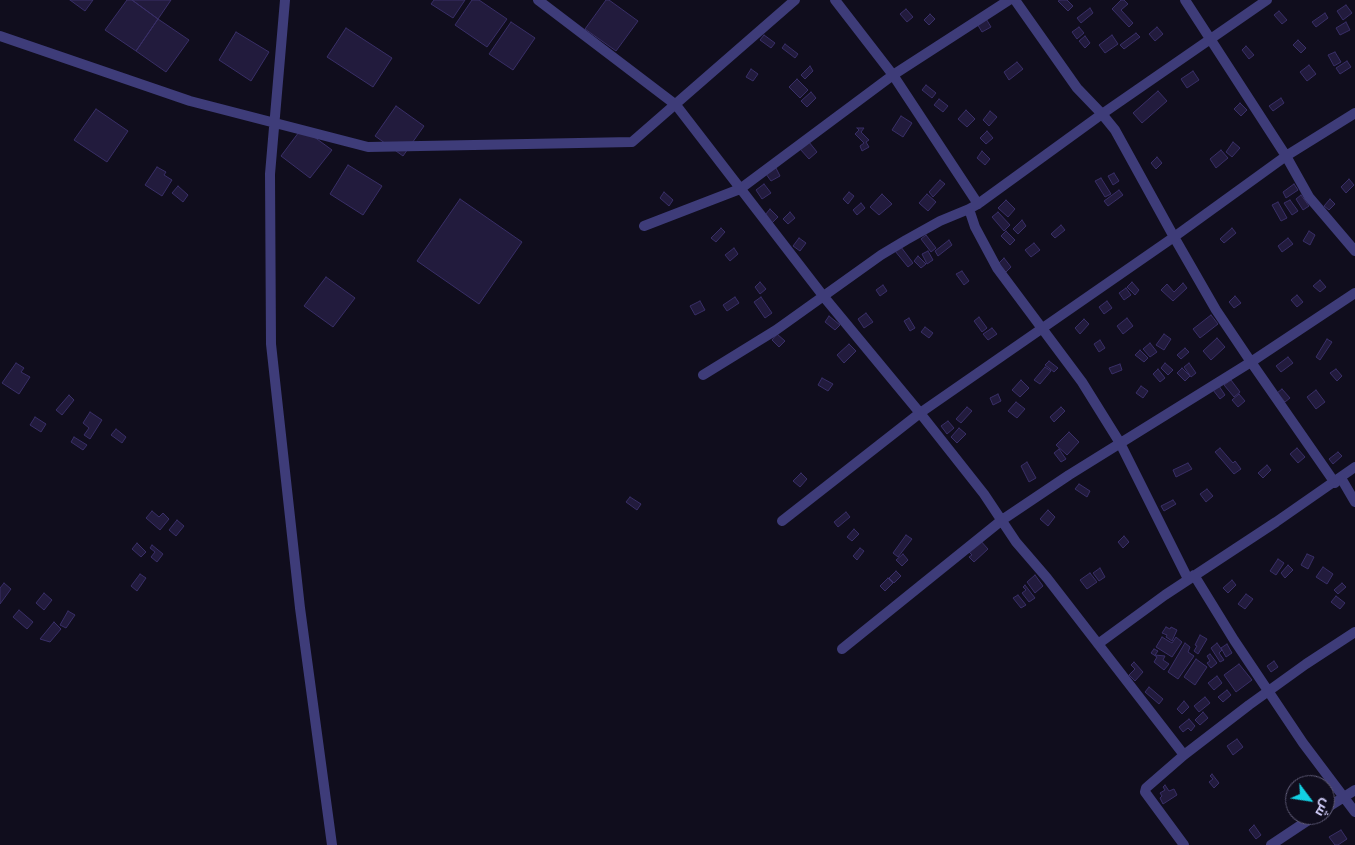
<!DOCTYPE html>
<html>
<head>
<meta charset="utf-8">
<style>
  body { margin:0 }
  #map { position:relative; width:1355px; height:845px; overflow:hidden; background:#100d1d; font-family:Overpass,Cairo,sans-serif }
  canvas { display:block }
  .north { position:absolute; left:1285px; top:775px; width:50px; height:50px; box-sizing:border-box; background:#100d1d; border:1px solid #5e5a76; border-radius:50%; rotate:121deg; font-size:14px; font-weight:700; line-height:20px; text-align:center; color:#d2cefb }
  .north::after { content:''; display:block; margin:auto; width:18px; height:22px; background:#12d0e3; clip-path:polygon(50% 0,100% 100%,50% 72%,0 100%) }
</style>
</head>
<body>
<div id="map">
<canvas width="1355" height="845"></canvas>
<div class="north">ش</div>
</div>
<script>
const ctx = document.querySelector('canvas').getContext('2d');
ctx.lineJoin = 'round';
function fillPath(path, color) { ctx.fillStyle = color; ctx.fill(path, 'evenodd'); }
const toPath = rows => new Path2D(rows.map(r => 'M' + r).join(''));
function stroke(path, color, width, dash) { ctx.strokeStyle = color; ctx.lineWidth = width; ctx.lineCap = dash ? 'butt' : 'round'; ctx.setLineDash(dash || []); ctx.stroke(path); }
const building = toPath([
  [70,0,93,0,85,11,70,0],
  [127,0,132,0,158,19,136,51,105,30,127,0],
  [132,0,171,0,158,19,132,0],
  [434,0,465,0,453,18,431,4,434,0],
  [472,0,479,0,507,19,487,47,455,25,472,0],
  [606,0,609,0,638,21,616,51,585,29,606,0],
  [1060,0,1067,0,1073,6,1068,11,1058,1,1060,0],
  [1121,0,1124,0,1128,4,1121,10,1133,23,1129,27,1112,9,1121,0],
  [1346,5,1352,13,1343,20,1337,11,1346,5],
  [1090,8,1093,13,1081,23,1077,18,1090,8],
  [906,9,913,17,907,22,900,14,906,9],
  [1279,11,1287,20,1282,24,1274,15,1279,11],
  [1325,13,1328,18,1316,27,1312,22,1325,13],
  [930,14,935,19,929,25,924,20,930,14],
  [985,17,991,27,982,32,976,22,985,17],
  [158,19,189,40,166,72,136,51,158,19],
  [511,22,535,38,513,70,489,54,511,22],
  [1346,22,1350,30,1340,35,1336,28,1346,22],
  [1079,27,1084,33,1077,39,1072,32,1079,27],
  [1157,27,1163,34,1155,41,1149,34,1157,27],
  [346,28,392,58,373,87,327,57,346,28],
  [236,32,269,52,251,81,219,60,236,32],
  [1136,33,1140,37,1124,49,1120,45,1136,33],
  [764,35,775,43,771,48,760,40,764,35],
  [1112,35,1118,44,1105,53,1099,45,1112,35],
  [1085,36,1090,43,1085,48,1079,41,1085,36],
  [1298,40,1306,48,1301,53,1293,45,1298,40],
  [785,44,798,54,795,58,782,48,785,44],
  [1246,46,1254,55,1249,59,1242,50,1246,46],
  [1335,52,1341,62,1334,66,1328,55,1335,52],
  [1347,61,1351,67,1340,74,1336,68,1347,61],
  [1017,62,1023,69,1009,80,1004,72,1017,62],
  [1309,65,1316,74,1307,81,1300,72,1309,65],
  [810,66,813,71,805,79,801,75,810,66],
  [751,69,758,74,753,81,746,77,751,69],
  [1193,71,1199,80,1187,88,1181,79,1193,71],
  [797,79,808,90,800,98,789,87,797,79],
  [926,85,936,93,932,98,922,90,926,85],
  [1158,91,1167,101,1142,123,1133,113,1158,91],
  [811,92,816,98,807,107,801,101,811,92],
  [1281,98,1284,103,1273,111,1269,106,1281,98],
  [939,99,948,106,943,112,934,105,939,99],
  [1240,103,1247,110,1241,116,1234,109,1240,103],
  [396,106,424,126,403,156,375,136,396,106],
  [96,109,128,131,107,162,74,140,96,109],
  [966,110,975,119,967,127,958,119,966,110],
  [990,111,997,117,989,126,983,120,990,111],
  [901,116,912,123,903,137,892,130,901,116],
  [302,128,332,150,310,178,281,156,302,128],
  [857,128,864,128,861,132,869,140,866,142,869,147,862,151,860,146,864,143,855,134,859,130,857,128],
  [987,131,993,138,986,144,980,138,987,131],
  [809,142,817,152,809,159,800,149,809,142],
  [1233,142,1240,148,1232,157,1226,152,1233,142],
  [1221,150,1228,158,1216,168,1210,159,1221,150],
  [982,151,990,159,985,165,977,158,982,151],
  [1157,157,1162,163,1156,169,1151,163,1157,157],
  [348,165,382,186,363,215,330,194,348,165],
  [157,167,166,172,164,175,172,180,162,196,145,185,157,167],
  [776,168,780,176,771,181,766,174,776,168],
  [1114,173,1119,181,1113,185,1108,176,1114,173],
  [1101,178,1111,194,1105,197,1095,181,1101,178],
  [1349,179,1354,185,1346,193,1341,187,1349,179],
  [940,180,945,184,933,197,929,192,940,180],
  [764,184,771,193,762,199,756,190,764,184],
  [1294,184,1298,190,1286,198,1283,192,1294,184],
  [178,186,188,195,183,202,172,193,178,186],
  [1119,190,1123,195,1108,206,1104,201,1119,190],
  [664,192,673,200,669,206,660,198,664,192],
  [849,192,854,196,848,204,843,199,849,192],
  [882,194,892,204,879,215,870,207,882,194],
  [927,194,936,202,928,211,919,203,927,194],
  [1301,195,1309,206,1303,210,1296,199,1301,195],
  [460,199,522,242,479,304,417,261,460,199],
  [1330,199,1335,204,1329,210,1324,206,1330,199],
  [1006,200,1015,209,1008,217,998,208,1006,200],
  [1290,200,1298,211,1292,215,1284,203,1290,200],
  [1278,202,1287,218,1281,221,1272,205,1278,202],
  [861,203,865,208,857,215,853,210,861,203],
  [770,209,778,217,772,223,765,215,770,209],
  [790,212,795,218,788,224,783,219,790,212],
  [998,212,1010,225,1004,231,992,217,998,212],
  [1022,220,1026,226,1018,234,1013,229,1022,220],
  [1061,225,1065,230,1055,238,1051,234,1061,225],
  [721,228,725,232,716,242,711,238,721,228],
  [1232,228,1236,233,1224,243,1220,239,1232,228],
  [1006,231,1015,240,1010,245,1001,236,1006,231],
  [1309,231,1315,235,1310,245,1303,241,1309,231],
  [926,235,936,248,931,252,921,239,926,235],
  [799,238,806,243,800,251,793,246,799,238],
  [1288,238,1293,244,1282,252,1278,246,1288,238],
  [949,240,952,245,938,256,935,251,949,240],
  [1034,243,1040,250,1031,257,1025,250,1034,243],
  [901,247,913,263,908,267,895,251,901,247],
  [734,248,738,254,730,261,725,255,734,248],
  [928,251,933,260,927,264,922,254,928,251],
  [918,256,926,264,921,268,914,261,918,256],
  [1004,258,1011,267,1006,272,998,264,1004,258],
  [962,271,969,281,964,285,956,274,962,271],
  [326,277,355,298,333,327,304,306,326,277],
  [1320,280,1326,287,1320,292,1313,286,1320,280],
  [760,282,766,289,760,294,755,287,760,282],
  [1132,282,1139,290,1135,295,1127,287,1132,282],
  [1183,283,1187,288,1173,301,1161,290,1167,284,1174,292,1183,283],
  [883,285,887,291,880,296,876,290,883,285],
  [1126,288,1131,295,1124,300,1119,293,1126,288],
  [1297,295,1303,302,1297,307,1291,300,1297,295],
  [1235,296,1241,303,1234,308,1229,302,1235,296],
  [735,297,739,303,727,311,723,305,735,297],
  [761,297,772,313,765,318,754,302,761,297],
  [700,301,705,310,695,315,690,306,700,301],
  [1107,301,1112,308,1104,314,1099,307,1107,301],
  [866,313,873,322,864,328,858,319,866,313],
  [1211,315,1218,324,1200,338,1193,329,1211,315],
  [829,316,840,325,835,330,825,322,829,316],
  [979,317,987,328,982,332,974,321,979,317],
  [909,318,915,328,910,331,904,321,909,318],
  [1127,318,1133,326,1123,334,1117,326,1127,318],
  [1084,319,1089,324,1080,334,1075,328,1084,319],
  [925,327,933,333,929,338,921,332,925,327],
  [992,328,997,334,988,340,983,334,992,328],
  [777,334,785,341,779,347,772,340,777,334],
  [1164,334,1171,339,1164,350,1156,345,1164,334],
  [1217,338,1225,347,1211,360,1203,351,1217,338],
  [1327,339,1332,342,1320,360,1316,357,1327,339],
  [1100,340,1105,348,1099,352,1094,344,1100,340],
  [1150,343,1157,352,1150,357,1143,349,1150,343],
  [849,344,856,351,844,363,837,355,849,344],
  [1185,348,1189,352,1181,359,1177,355,1185,348],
  [1140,350,1148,358,1144,362,1135,355,1140,350],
  [1288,357,1293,363,1281,372,1276,366,1288,357],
  [1049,361,1058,368,1054,372,1045,365,1049,361],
  [16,363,24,368,21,372,30,377,19,394,2,383,16,363],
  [1165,363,1173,370,1168,375,1161,368,1165,363],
  [1189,363,1196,373,1191,377,1184,367,1189,363],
  [1120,364,1122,370,1112,374,1109,368,1120,364],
  [1045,367,1051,371,1040,384,1034,380,1045,367],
  [1182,368,1190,376,1185,381,1177,373,1182,368],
  [1158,369,1165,378,1160,382,1153,374,1158,369],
  [1336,369,1342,376,1337,381,1330,373,1336,369],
  [822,378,833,384,828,391,818,385,822,378],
  [1021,380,1029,388,1020,397,1012,390,1021,380],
  [1231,380,1240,392,1234,397,1224,385,1231,380],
  [1141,386,1148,391,1143,398,1136,393,1141,386],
  [1219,386,1225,395,1220,399,1213,390,1219,386],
  [1282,389,1290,398,1285,402,1277,393,1282,389],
  [1316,390,1325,402,1316,409,1307,397,1316,390],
  [998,394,1001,401,993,405,990,398,998,394],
  [1239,394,1245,401,1238,407,1232,400,1239,394],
  [69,395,74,400,62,415,56,410,69,395],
  [1016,402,1025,409,1017,418,1008,411,1016,402],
  [967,407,972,411,961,423,956,419,967,407],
  [1061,407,1065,411,1054,422,1050,417,1061,407],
  [90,412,102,420,90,439,84,435,89,428,83,423,90,412],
  [35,417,46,424,41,432,30,425,35,417],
  [948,421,954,428,947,434,941,426,948,421],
  [959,428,966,434,957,443,951,437,959,428],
  [116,429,126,437,122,443,111,435,116,429],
  [1069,432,1079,442,1067,455,1056,445,1069,432],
  [74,437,87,445,83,450,71,442,74,437],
  [1220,448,1233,463,1235,461,1241,469,1234,474,1215,452,1220,448],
  [1297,448,1305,457,1298,463,1290,454,1297,448],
  [1059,449,1066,459,1061,462,1054,453,1059,449],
  [1338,452,1342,456,1333,464,1329,459,1338,452],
  [1027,462,1036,478,1029,482,1021,466,1027,462],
  [1188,463,1192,469,1176,477,1173,470,1188,463],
  [1267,465,1271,470,1263,478,1258,473,1267,465],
  [801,473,807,479,800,487,793,481,801,473],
  [1079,484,1090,491,1087,497,1075,489,1079,484],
  [1207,489,1213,496,1206,502,1200,494,1207,489],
  [630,497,641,504,637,510,626,502,630,497],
  [1173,500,1176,504,1164,511,1161,506,1173,500],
  [1048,510,1055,517,1048,526,1040,519,1048,510],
  [152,511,159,517,163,513,169,519,160,530,146,518,152,511],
  [846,512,850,517,838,527,834,522,846,512],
  [177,520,184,526,176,536,169,530,177,520],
  [854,529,859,534,852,541,847,537,854,529],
  [906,535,912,539,898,557,893,553,906,535],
  [1124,536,1129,542,1123,548,1118,542,1124,536],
  [979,539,988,549,974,562,969,557,972,555,967,550,979,539],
  [137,543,146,552,141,557,132,549,137,543],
  [152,545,163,554,157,562,151,557,155,552,150,548,152,545],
  [860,548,864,551,857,560,853,556,860,548],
  [903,554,908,560,902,566,896,560,903,554],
  [1307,554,1314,557,1308,569,1301,565,1307,554],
  [1278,559,1284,563,1276,575,1270,571,1278,559],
  [1288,565,1293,570,1285,578,1281,573,1288,565],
  [1323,567,1333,574,1327,584,1316,577,1323,567],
  [1100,568,1105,577,1099,581,1093,573,1100,568],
  [896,571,901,576,894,583,889,578,896,571],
  [1090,573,1097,582,1087,589,1080,580,1090,573],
  [140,574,146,578,137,591,131,586,140,574],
  [1035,575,1043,586,1035,593,1027,582,1035,575],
  [888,578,893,583,885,591,880,586,888,578],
  [1232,580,1236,585,1228,593,1223,588,1232,580],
  [4,583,11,589,0,604,0,588,4,583],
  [1342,583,1346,587,1338,594,1334,590,1342,583],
  [1025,585,1035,598,1029,602,1022,593,1026,590,1023,587,1025,585],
  [44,593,52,600,44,610,36,603,44,593],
  [1246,594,1253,599,1245,609,1238,604,1246,594],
  [1018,595,1026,605,1021,608,1013,598,1018,595],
  [1336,596,1345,603,1340,609,1331,602,1336,596],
  [19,610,33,622,27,629,13,617,19,610],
  [68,611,75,615,66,628,60,625,68,611],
  [54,622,61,629,50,642,40,639,54,622],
  [1166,627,1170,629,1171,627,1177,630,1172,641,1166,637,1167,635,1162,633,1166,627],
  [1200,635,1207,639,1198,654,1194,651,1197,646,1195,645,1200,635],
  [1162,637,1172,643,1176,637,1182,642,1172,657,1156,647,1162,637],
  [1185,643,1190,647,1188,652,1194,656,1178,679,1168,672,1185,643],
  [1217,643,1222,650,1219,653,1224,660,1220,662,1211,648,1217,643],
  [1227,644,1232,653,1226,657,1221,648,1227,644],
  [1154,649,1158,651,1155,655,1165,656,1163,660,1169,664,1164,670,1154,662,1157,657,1151,653,1154,649],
  [1210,654,1217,663,1211,668,1207,663,1210,661,1207,656,1210,654],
  [1196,659,1207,667,1195,685,1184,677,1196,659],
  [1274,661,1278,667,1271,672,1267,666,1274,661],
  [1134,662,1143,672,1135,681,1129,675,1135,669,1131,665,1134,662],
  [1239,664,1252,680,1236,692,1224,675,1239,664],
  [1217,676,1222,683,1214,690,1208,683,1217,676],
  [1149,687,1163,699,1159,704,1145,692,1149,687],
  [1227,690,1231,695,1223,702,1218,697,1227,690],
  [1205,697,1210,703,1199,712,1194,706,1205,697],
  [1184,701,1189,707,1182,714,1177,709,1184,701],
  [1203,712,1208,718,1200,725,1195,720,1203,712],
  [1189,719,1195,726,1191,731,1188,728,1183,732,1179,727,1189,719],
  [1237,739,1243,747,1233,755,1227,746,1237,739],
  [1212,774,1219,783,1214,788,1209,782,1213,779,1210,776,1212,774],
  [1165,785,1169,791,1174,789,1177,795,1163,804,1160,798,1162,796,1160,793,1165,790,1163,787,1165,785],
  [1254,825,1261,835,1256,839,1249,830,1254,825],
  [1341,830,1347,839,1338,845,1335,845,1329,837,1341,830]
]);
const street = toPath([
  [285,0,270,174,271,344,300,608,332,845],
  [538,0,676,105,824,297,920,413,984,494,1016,542,1047,578,1184,755],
  [835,0,893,75,978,204],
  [1015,0,1077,88,1102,114,1115,130,1174,237,1216,310,1251,362,1335,483],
  [1185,0,1286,156,1309,197,1355,251],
  [0,36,190,101,368,147,632,142,795,0],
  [969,209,975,227,997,268,1082,382,1120,443,1188,579],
  [644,226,740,189,893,75,1009,0],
  [703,375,776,330,881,255,906,240,940,221,969,209,978,204,1102,114,1267,0],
  [1341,478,1355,502],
  [782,521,920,413,1174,237,1286,156,1355,113],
  [1194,575,1234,640,1303,743,1355,812],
  [1098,644,1165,595,1276,522,1355,467],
  [842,649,1002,520,1069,475,1251,362,1355,293],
  [1325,809,1355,790],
  [1184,845,1145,792,1146,788,1184,755,1249,705,1306,664,1355,632],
  [1271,845,1316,815]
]);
fillPath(building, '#221b3d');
stroke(building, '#392f67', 1);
stroke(street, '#3e3c79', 10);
</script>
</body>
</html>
